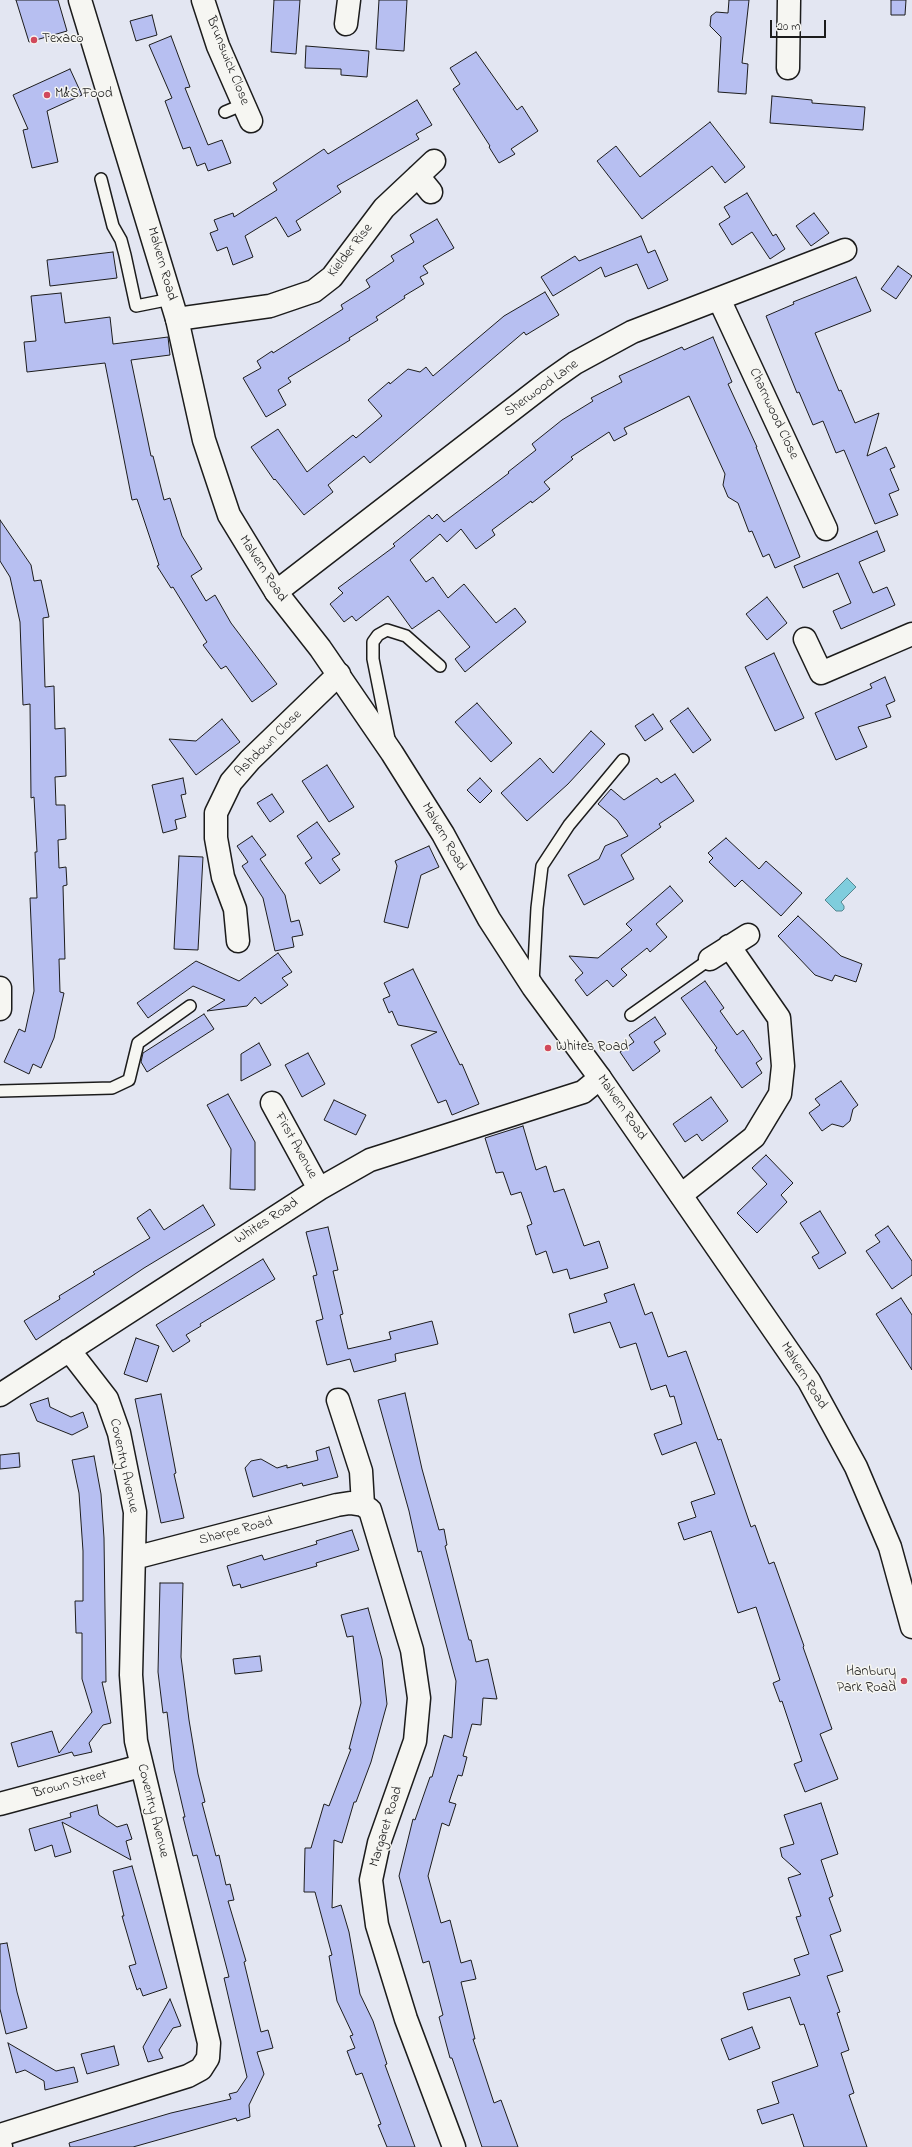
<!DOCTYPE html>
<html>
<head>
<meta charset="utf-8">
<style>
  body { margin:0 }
  #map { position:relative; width:912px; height:2147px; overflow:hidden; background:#e3e6f2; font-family:"Indie Flower",sans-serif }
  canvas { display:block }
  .scale { position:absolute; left:770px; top:20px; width:56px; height:18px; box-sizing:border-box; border:2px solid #1c1c1c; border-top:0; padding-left:5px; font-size:12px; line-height:14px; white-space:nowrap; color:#1c1c1c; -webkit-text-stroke:3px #f6f6f2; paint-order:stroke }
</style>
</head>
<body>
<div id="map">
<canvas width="912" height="2147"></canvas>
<div class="scale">20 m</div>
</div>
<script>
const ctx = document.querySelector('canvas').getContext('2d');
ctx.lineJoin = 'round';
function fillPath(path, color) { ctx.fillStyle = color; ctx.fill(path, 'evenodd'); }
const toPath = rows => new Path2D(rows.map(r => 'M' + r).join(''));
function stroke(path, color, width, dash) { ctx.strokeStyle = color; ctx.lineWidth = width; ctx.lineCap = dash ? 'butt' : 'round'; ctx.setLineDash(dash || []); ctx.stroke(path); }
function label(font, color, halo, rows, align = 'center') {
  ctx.font = font + ' "Indie Flower",sans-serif'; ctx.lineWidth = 3; ctx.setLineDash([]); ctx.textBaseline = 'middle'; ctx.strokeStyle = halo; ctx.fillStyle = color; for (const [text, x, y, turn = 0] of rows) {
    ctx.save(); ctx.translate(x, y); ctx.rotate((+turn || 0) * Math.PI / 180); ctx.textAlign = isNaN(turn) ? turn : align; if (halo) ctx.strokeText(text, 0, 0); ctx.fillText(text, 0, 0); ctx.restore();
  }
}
const water = toPath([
  [847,878,856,887,841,902,844,906,844,909,842,911,836,911,825,900,847,878]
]);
const building = toPath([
  [16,0,58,0,67,31,29,42,16,0],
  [274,0,300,0,296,54,271,52,274,0],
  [379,0,407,0,404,51,376,49,379,0],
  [729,0,749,0,742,63,748,64,746,94,718,92,721,37,710,26,711,16,716,12,728,13,729,0],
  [891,0,906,0,905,15,891,15,891,0],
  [152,15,157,35,136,41,130,21,152,15],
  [171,36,190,87,185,88,208,145,222,140,231,163,208,171,205,163,197,166,190,147,183,149,165,101,172,98,149,45,171,36],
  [306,46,369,51,367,77,341,75,341,69,305,68,306,46],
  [476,52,517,110,522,106,538,131,511,149,515,154,499,163,489,147,490,146,453,89,460,84,450,68,476,52],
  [70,69,82,95,47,111,58,162,32,168,23,130,28,129,13,95,70,69],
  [772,96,812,100,812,103,865,107,863,130,770,123,772,96],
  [417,100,432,125,416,134,419,139,337,186,341,192,296,221,301,230,288,237,276,217,245,236,253,257,233,265,227,247,217,251,210,233,218,230,214,220,233,213,234,217,277,190,273,183,324,149,328,154,417,100],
  [710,122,745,167,725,183,712,166,642,219,597,161,616,146,640,177,710,122],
  [747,193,773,236,776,234,785,249,770,259,752,232,732,245,719,224,730,217,724,207,747,193],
  [814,213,829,233,811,246,796,226,814,213],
  [437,219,454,248,423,266,428,273,420,277,424,284,404,296,405,298,376,317,378,320,349,338,350,340,288,378,291,382,278,390,286,405,266,417,243,378,261,368,257,361,272,351,273,353,343,309,341,305,370,287,366,280,394,261,391,256,414,242,410,235,437,219],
  [641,236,648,253,655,250,668,280,648,289,637,264,605,277,601,267,553,296,541,277,575,256,579,261,641,236],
  [113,252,117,278,50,286,47,260,113,252],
  [898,266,912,276,896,299,881,289,898,266],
  [856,277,871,311,815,333,839,391,841,390,855,423,879,413,867,456,886,447,895,467,890,469,899,490,889,494,898,515,875,524,844,450,836,453,823,421,813,425,799,392,797,393,766,316,794,304,793,302,856,277],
  [545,292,559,315,526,335,524,332,370,463,364,456,328,485,333,492,304,515,275,479,274,480,251,447,278,429,307,472,353,435,356,438,382,416,368,400,389,382,390,384,408,369,420,372,426,367,433,376,504,316,545,292],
  [61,293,65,323,110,317,113,344,168,337,170,355,131,360,151,456,153,456,164,500,170,498,182,536,202,569,191,576,206,601,215,595,231,623,277,684,252,702,226,666,221,669,203,645,207,642,173,587,171,588,157,566,159,565,137,499,132,500,105,363,27,372,24,342,36,341,31,296,61,293],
  [713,337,732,382,728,384,757,447,756,447,800,557,775,568,769,554,763,557,752,531,749,532,738,503,728,497,723,485,725,474,689,396,624,428,627,434,614,441,609,432,571,457,573,459,544,482,550,489,532,503,531,501,492,530,495,535,476,549,461,529,447,542,440,534,410,560,426,582,433,577,448,598,464,584,496,623,515,608,526,622,465,672,455,659,470,647,439,610,412,629,388,596,356,621,352,616,344,622,330,604,343,593,338,588,395,546,393,544,429,515,432,519,437,514,444,522,509,473,508,472,536,450,532,444,562,420,593,401,591,398,622,382,619,376,682,347,684,350,713,337],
  [0,520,31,565,34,581,41,580,49,617,43,618,45,687,54,686,55,729,65,728,66,776,55,777,56,805,65,805,66,839,58,840,59,868,66,867,67,885,63,886,65,959,59,959,60,992,64,993,54,1038,41,1068,33,1064,29,1074,4,1062,19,1029,25,1032,34,991,30,898,37,898,35,852,37,852,34,797,31,798,30,704,23,705,20,622,10,577,0,561,0,520],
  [877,531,885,551,859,562,873,593,887,587,895,605,841,629,833,611,851,603,838,573,803,588,794,566,877,531],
  [767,597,787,623,767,640,746,614,767,597],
  [774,653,804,718,775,731,745,667,774,653],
  [885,677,895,701,886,705,891,717,858,727,867,747,836,760,815,713,872,688,870,684,885,677],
  [477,703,512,743,491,762,455,722,477,703],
  [688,708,711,740,693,753,670,721,688,708],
  [653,714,663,729,645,741,635,726,653,714],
  [222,719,240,742,196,775,169,739,196,741,222,719],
  [591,731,605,744,568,784,527,821,501,793,540,758,553,773,591,731],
  [327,765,354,807,329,822,302,781,327,765],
  [675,774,694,801,659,824,661,827,621,855,634,879,584,905,568,875,599,859,605,846,628,836,617,820,598,804,611,789,624,800,657,778,661,783,675,774],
  [183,778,186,794,181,795,186,817,175,820,177,829,163,833,152,785,183,778],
  [480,778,492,791,480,803,467,790,480,778],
  [272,794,284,812,270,822,257,803,272,794],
  [317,822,340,854,332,859,340,870,320,884,305,863,312,858,297,836,317,822],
  [252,836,266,855,260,859,285,895,291,922,299,920,303,935,292,937,294,947,275,951,263,898,242,866,248,862,237,846,252,836],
  [726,838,759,869,766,861,802,893,781,916,742,880,735,887,709,862,713,858,708,853,726,838],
  [429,846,439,867,421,875,408,928,384,922,397,866,395,861,429,846],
  [179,856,203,857,198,950,174,949,179,856],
  [670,886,683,901,656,924,667,937,650,952,647,948,621,969,627,975,613,987,607,980,587,996,575,980,583,973,569,956,598,958,632,930,626,924,670,886],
  [798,916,841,956,862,964,856,982,835,975,832,981,815,975,778,936,798,916],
  [278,953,292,972,282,978,288,985,261,1004,255,997,247,1006,207,1011,225,1000,193,986,148,1018,137,1003,196,961,239,981,278,953],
  [413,969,460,1065,462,1064,479,1104,452,1115,446,1100,438,1103,411,1045,437,1032,398,1025,392,1011,389,1013,383,999,390,996,384,983,413,969],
  [705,981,724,1008,720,1011,737,1035,743,1030,762,1059,756,1063,762,1073,742,1088,715,1050,717,1048,681,998,705,981],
  [204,1014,214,1029,147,1072,141,1062,143,1053,204,1014],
  [655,1017,666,1034,654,1042,660,1051,633,1071,620,1052,634,1042,629,1035,655,1017],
  [259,1043,271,1065,241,1081,241,1054,259,1043],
  [308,1053,325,1084,302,1097,285,1065,308,1053],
  [841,1081,858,1105,853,1109,850,1121,843,1127,832,1124,822,1131,809,1113,820,1105,815,1099,841,1081],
  [228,1094,255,1142,255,1190,230,1189,231,1149,207,1105,228,1094],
  [711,1097,728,1121,702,1141,697,1134,685,1142,673,1124,711,1097],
  [334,1100,366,1115,356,1135,324,1120,334,1100],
  [523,1126,536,1170,546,1166,554,1192,564,1189,584,1246,599,1241,608,1268,570,1279,567,1269,553,1273,546,1251,536,1255,527,1226,532,1224,521,1192,511,1195,503,1172,496,1173,485,1138,523,1126],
  [766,1155,793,1183,781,1195,787,1202,757,1233,737,1213,767,1184,752,1168,766,1155],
  [203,1205,215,1225,144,1268,36,1340,24,1321,60,1299,59,1296,95,1274,93,1272,150,1238,137,1218,150,1209,164,1230,203,1205],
  [820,1211,846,1253,819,1269,812,1257,819,1253,800,1223,820,1211],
  [888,1226,912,1261,912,1275,892,1289,866,1251,880,1242,875,1235,888,1226],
  [328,1227,338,1270,333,1271,343,1314,340,1315,348,1349,391,1339,389,1332,432,1321,438,1344,395,1354,396,1361,354,1372,350,1359,327,1365,316,1321,323,1319,313,1276,317,1275,306,1232,328,1227],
  [263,1259,275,1279,200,1324,201,1326,186,1335,190,1341,173,1352,156,1325,263,1259],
  [634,1284,645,1315,652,1312,668,1357,686,1351,718,1440,721,1439,751,1527,755,1525,769,1564,774,1562,804,1646,803,1647,832,1729,820,1734,838,1779,805,1792,794,1764,802,1761,782,1701,780,1702,773,1683,780,1680,756,1607,738,1613,711,1531,684,1540,678,1523,696,1517,691,1502,715,1494,696,1442,662,1455,654,1434,682,1424,674,1396,670,1397,666,1385,651,1390,636,1343,620,1348,610,1322,574,1333,569,1314,607,1302,604,1294,634,1284],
  [901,1298,912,1315,912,1370,876,1314,901,1298],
  [136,1338,159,1346,147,1382,124,1374,136,1338],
  [405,1393,422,1469,439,1530,444,1529,447,1545,445,1546,469,1640,471,1640,476,1662,488,1659,497,1699,483,1698,481,1725,472,1724,463,1756,467,1757,462,1776,458,1775,449,1802,456,1804,449,1826,442,1823,428,1876,441,1923,450,1920,461,1963,471,1960,476,1979,461,1982,475,2039,473,2039,494,2103,501,2100,518,2147,482,2147,452,2058,450,2058,439,2017,443,2015,429,1961,423,1963,399,1876,413,1819,415,1820,430,1777,432,1777,444,1735,452,1738,456,1681,421,1551,418,1552,409,1511,378,1400,405,1393],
  [161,1394,176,1473,174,1474,184,1518,161,1523,135,1399,161,1394],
  [48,1398,50,1407,71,1417,83,1412,88,1427,72,1435,37,1421,30,1404,48,1398],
  [329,1447,338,1477,303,1486,302,1483,253,1497,245,1468,251,1461,261,1459,277,1468,287,1465,287,1468,318,1460,316,1451,329,1447],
  [19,1453,20,1467,0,1469,0,1455,19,1453],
  [94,1456,101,1494,104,1538,106,1682,102,1682,111,1723,103,1725,89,1743,92,1752,74,1756,72,1752,18,1767,11,1743,52,1731,59,1753,92,1712,82,1679,82,1633,76,1633,75,1601,83,1601,83,1551,79,1493,72,1460,94,1456],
  [352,1530,359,1550,316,1563,317,1566,241,1588,240,1584,233,1586,227,1566,262,1555,264,1560,317,1544,316,1541,352,1530],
  [160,1583,183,1583,181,1657,189,1720,198,1774,205,1802,202,1803,216,1856,219,1855,226,1885,230,1884,234,1900,228,1901,246,1961,244,1962,261,2032,268,2030,273,2048,257,2052,264,2074,249,2105,250,2117,237,2121,236,2118,133,2147,70,2147,69,2143,171,2113,231,2099,229,2094,237,2092,247,2077,224,1978,229,1977,197,1855,193,1856,183,1817,185,1817,174,1770,167,1712,163,1713,158,1672,160,1583],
  [368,1608,382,1659,387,1704,371,1762,356,1802,354,1802,342,1843,334,1840,332,1908,341,1905,349,1932,360,1994,373,2021,387,2064,385,2065,415,2147,387,2147,378,2125,381,2124,362,2073,356,2075,347,2051,355,2048,350,2036,353,2035,337,2001,329,1956,332,1955,315,1892,304,1892,305,1848,311,1848,324,1804,329,1806,351,1749,349,1749,361,1703,353,1636,347,1637,341,1615,368,1608],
  [260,1656,262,1671,235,1674,233,1659,260,1656],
  [821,1803,838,1854,821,1860,833,1896,829,1898,841,1931,830,1935,843,1971,827,1976,840,2012,837,2013,849,2050,841,2053,854,2093,849,2095,867,2147,804,2147,793,2114,762,2124,757,2110,779,2103,772,2082,818,2066,804,2024,800,2025,790,1997,748,2010,743,1993,800,1975,794,1959,809,1954,796,1917,801,1916,788,1878,801,1874,782,1857,780,1848,794,1844,784,1815,821,1803],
  [97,1805,99,1815,117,1827,127,1824,132,1839,126,1841,131,1860,62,1822,71,1852,55,1857,52,1845,35,1851,29,1829,71,1817,70,1813,97,1805],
  [132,1866,167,1988,143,1996,140,1988,137,1990,129,1966,136,1964,122,1916,124,1916,113,1871,132,1866],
  [7,1943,17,1992,27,2028,6,2034,0,2009,0,1944,7,1943],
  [170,1999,181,2026,173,2028,159,2050,163,2058,148,2062,143,2047,170,1999],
  [752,2027,760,2048,729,2060,721,2039,752,2027],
  [8,2043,56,2071,74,2067,78,2082,45,2090,44,2081,25,2070,16,2073,8,2043],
  [114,2046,119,2065,87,2074,81,2054,114,2046]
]);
const lane = toPath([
  [225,112,244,104],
  [101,179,113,226,121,240,125,255,136,306,171,299],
  [389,739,373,659,373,642,378,635,387,630,406,636,440,666],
  [533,983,537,908,542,866,569,825,623,760],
  [631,1015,710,959],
  [0,1091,112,1088,129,1080,138,1043,190,1006]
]);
const street = toPath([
  [203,0,218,46,251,121],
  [346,24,349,0],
  [788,68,789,0],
  [418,176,431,192],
  [719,299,826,529],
  [177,319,270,306,314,291,332,277,384,208,434,161],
  [276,592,548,382,575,363,632,332,845,250],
  [805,639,821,673,912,634],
  [238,941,235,909,223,877,216,838,216,813,231,782,250,760,339,674],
  [710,959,748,935],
  [0,988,0,1009],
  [272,1103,319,1189],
  [681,1195,754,1137,780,1094,783,1066,779,1018,729,946],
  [0,1395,319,1189,370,1160,583,1092,600,1078],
  [338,1400,361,1471,363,1505],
  [134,1558,337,1505,350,1503,363,1505,370,1510,412,1650,419,1698,415,1741,379,1843,371,1880,377,1925,406,2019,454,2147],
  [0,1804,141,1766],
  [0,2135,188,2076,201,2069,208,2058,209,2043,136,1741,131,1675,135,1512,119,1433,107,1399,69,1350]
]);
const secondary = toPath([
  [80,0,177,319,204,440,229,515,276,592,320,648,392,753,443,834,489,919,533,987,600,1078,809,1381,856,1467,890,1547,912,1627]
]);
const primary = toPath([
  [0,2144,1,2147]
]);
const markers = [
  [34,40,4,"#d1495b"],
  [47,95,4,"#d1495b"],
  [548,1048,4,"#d1495b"],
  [904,1681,4,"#d1495b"]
];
const poiNames = [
  ["Texaco",42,40],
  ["M&S Food",55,95],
  ["Whites Road",556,1048],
  ["Hanbury",896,1673,"right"],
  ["Park Road",896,1689,"right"]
];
const streetNames = [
  ["Brunswick Close",227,61,68],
  ["Kielder Rise",351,251,-52],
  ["Malvern Road",161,264,74],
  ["Sherwood Lane",542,389,-36],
  ["Charnwood Close",773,414,65],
  ["Malvern Road",262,569,57],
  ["Ashdown Close",269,744,-45],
  ["Malvern Road",443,837,60],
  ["Malvern Road",621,1108,55],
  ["First Avenue",295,1146,61],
  ["Whites Road",267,1222,-33],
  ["Malvern Road",803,1376,58],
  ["Coventry Avenue",123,1466,78],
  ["Sharpe Road",236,1532,-15],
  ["Brown Street",70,1785,-15],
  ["Coventry Avenue",152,1811,76],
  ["Margaret Road",387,1827,-73]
];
fillPath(water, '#7fcddd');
stroke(water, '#578690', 1);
fillPath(building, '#b7bff1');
stroke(building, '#1c1c1c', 1);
stroke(lane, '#1c1c1c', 14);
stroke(street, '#1c1c1c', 25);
stroke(secondary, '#1c1c1c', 25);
stroke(primary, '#1c1c1c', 25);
stroke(lane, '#f6f6f2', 11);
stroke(street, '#f6f6f2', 22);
stroke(secondary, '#f6f6f2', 22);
stroke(primary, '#f6f6f2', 22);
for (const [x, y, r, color] of markers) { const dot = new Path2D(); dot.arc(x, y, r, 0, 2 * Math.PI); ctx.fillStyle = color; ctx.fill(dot); stroke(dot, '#f6f6f2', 1.5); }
label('14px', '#1c1c1c', '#f6f6f2', poiNames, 'left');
label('14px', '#1c1c1c', '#f6f6f2', streetNames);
</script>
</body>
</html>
